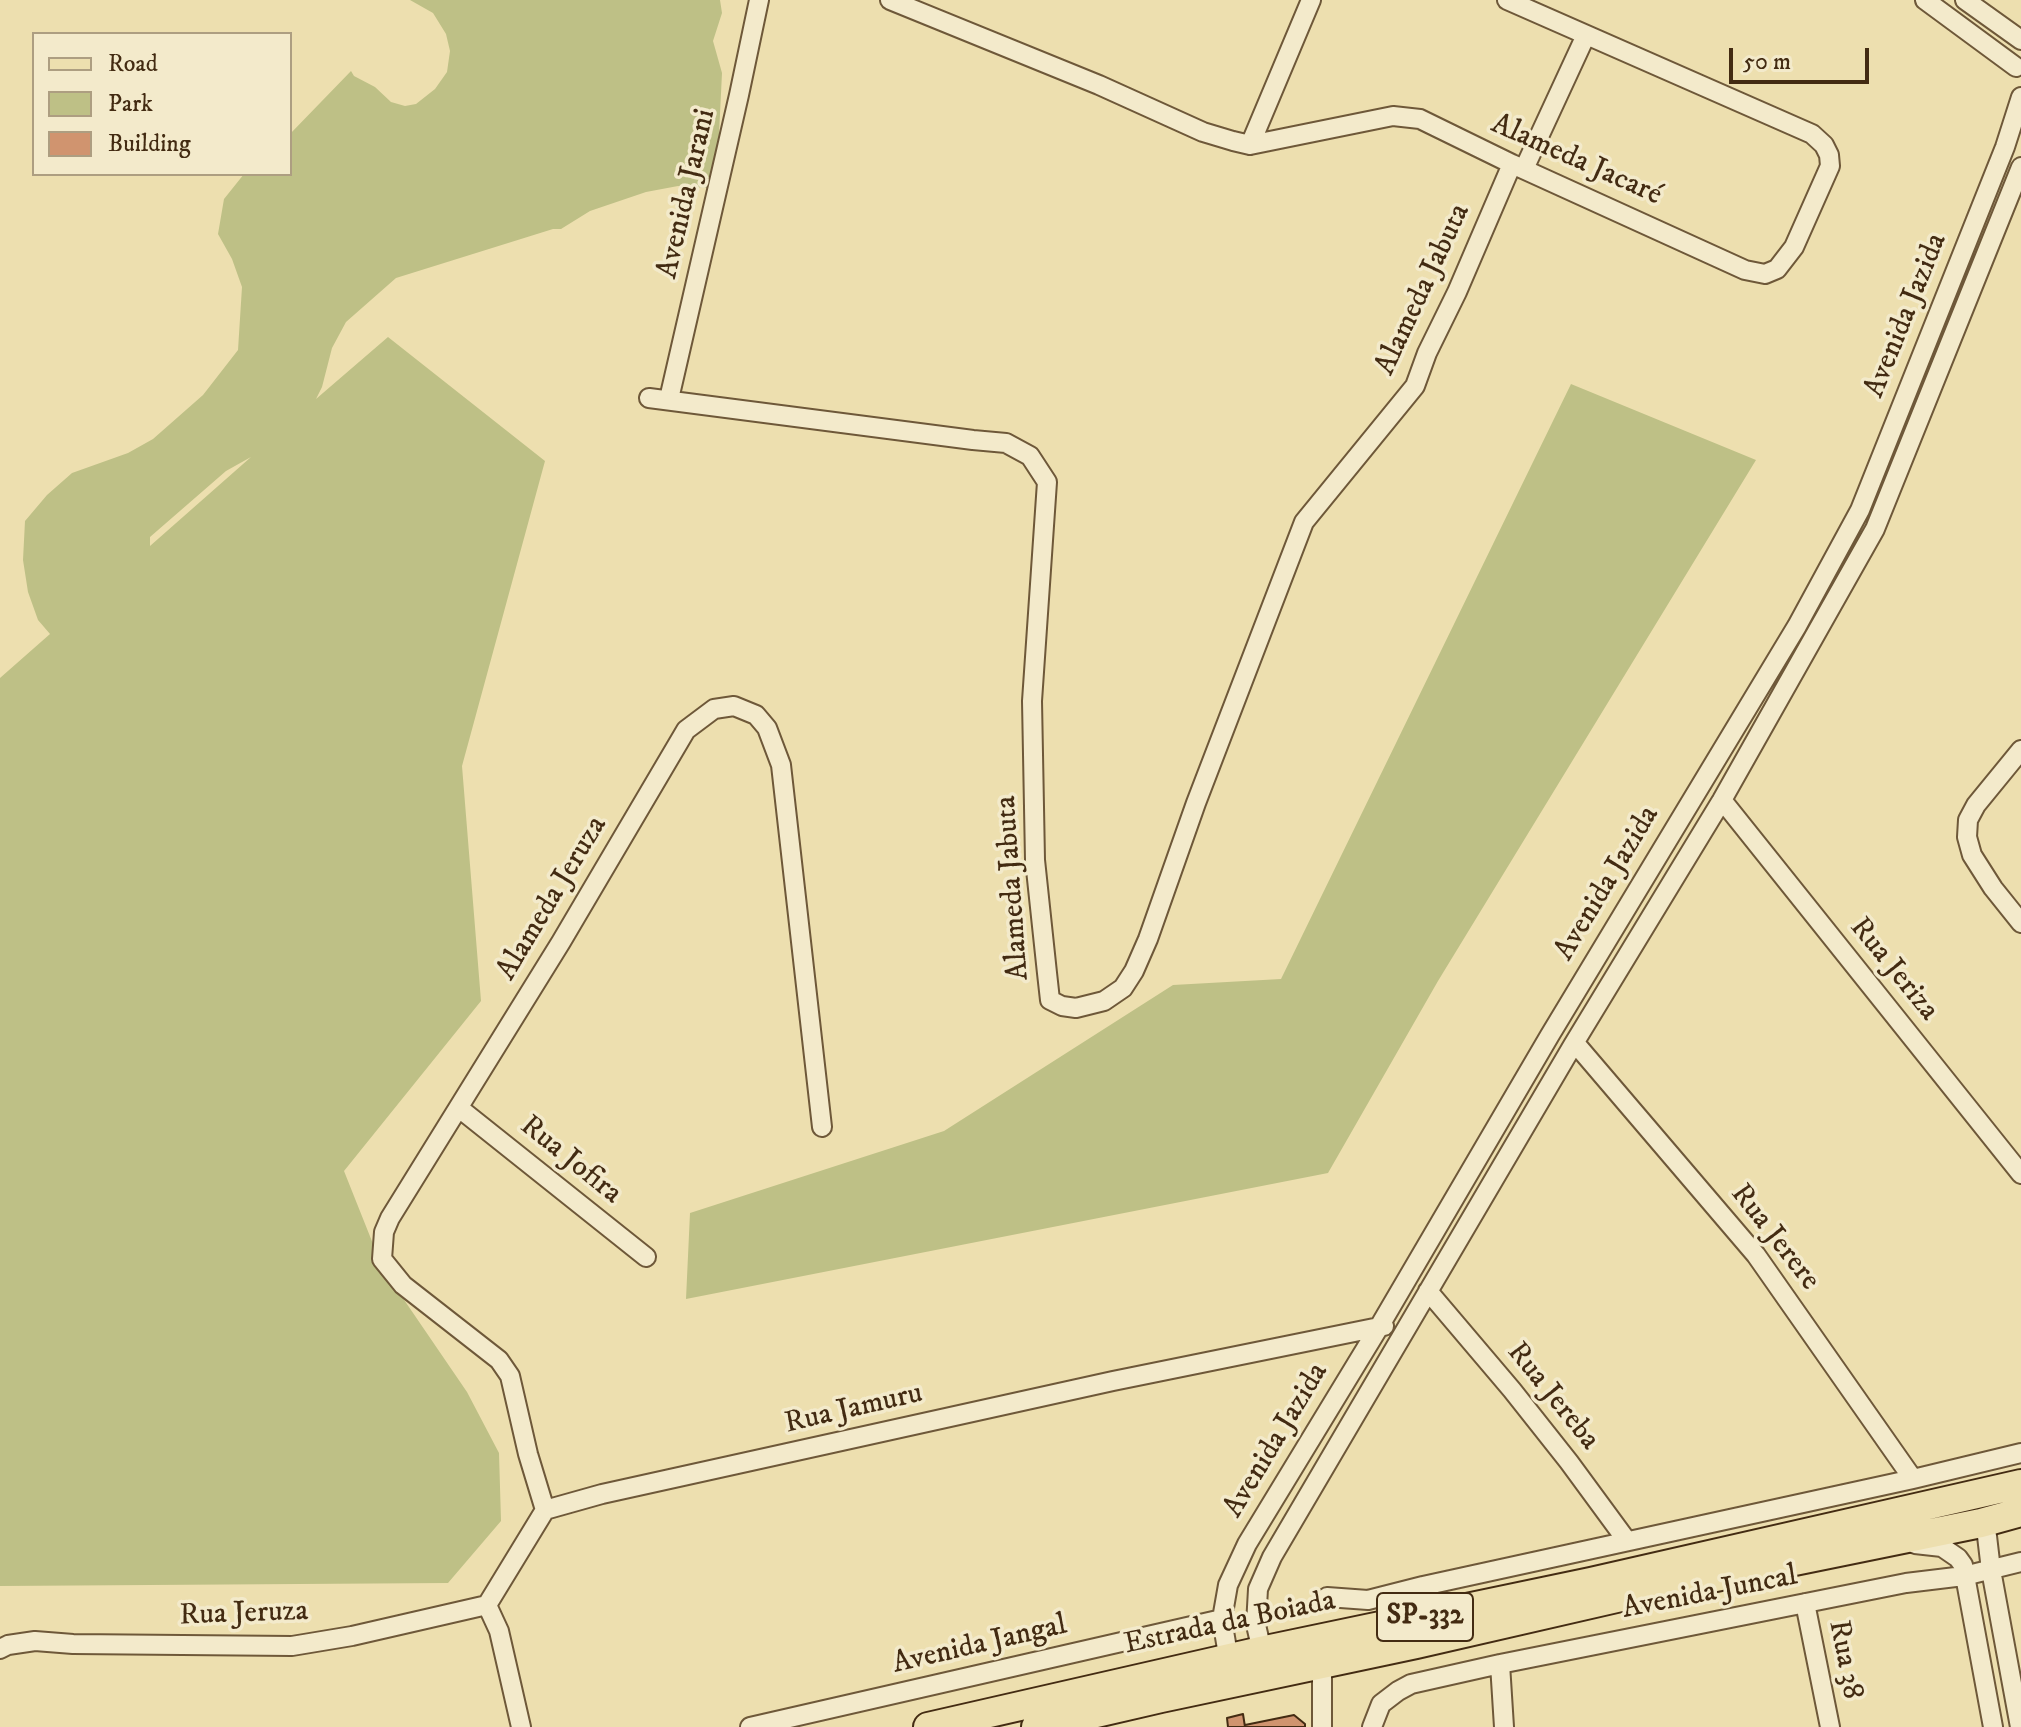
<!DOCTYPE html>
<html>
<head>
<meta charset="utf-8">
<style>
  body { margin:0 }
  #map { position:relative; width:2021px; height:1727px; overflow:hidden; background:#eddfaf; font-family:"IM FELL DW Pica",serif }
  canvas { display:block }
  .legend { position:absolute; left:32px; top:32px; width:260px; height:144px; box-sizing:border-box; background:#f3eacb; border:2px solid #ad9e81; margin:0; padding:10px 14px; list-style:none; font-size:24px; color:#432b12 }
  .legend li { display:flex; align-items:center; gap:16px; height:40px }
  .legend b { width:40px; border:2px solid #ad9e81 }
  .scale { position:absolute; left:1729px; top:48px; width:140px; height:36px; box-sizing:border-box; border:4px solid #432b12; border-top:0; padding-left:10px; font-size:24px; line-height:28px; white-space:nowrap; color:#432b12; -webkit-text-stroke:6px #f3eacb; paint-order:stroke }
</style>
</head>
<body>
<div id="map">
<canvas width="2021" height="1727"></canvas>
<ul class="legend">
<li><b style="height:10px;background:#eddfaf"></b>Road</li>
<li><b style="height:22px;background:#bec086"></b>Park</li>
<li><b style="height:22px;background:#d0946f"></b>Building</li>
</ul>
<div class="scale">50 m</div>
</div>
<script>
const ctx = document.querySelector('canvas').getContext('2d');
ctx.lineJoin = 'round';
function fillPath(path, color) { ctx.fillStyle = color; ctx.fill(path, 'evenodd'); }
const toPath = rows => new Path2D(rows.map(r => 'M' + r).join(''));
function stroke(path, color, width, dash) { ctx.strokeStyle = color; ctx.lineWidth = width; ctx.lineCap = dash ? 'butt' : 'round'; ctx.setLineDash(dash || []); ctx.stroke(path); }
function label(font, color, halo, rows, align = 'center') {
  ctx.font = font + ' "IM FELL DW Pica",serif'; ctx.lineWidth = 7; ctx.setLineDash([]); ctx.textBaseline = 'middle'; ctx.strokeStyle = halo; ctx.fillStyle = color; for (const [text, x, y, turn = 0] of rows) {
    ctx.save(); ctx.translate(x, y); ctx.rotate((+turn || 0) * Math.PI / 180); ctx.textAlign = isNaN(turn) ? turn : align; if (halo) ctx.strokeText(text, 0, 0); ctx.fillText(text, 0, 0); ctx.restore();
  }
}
const green = toPath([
  [410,0,720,0,722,13,713,41,722,73,718,155,725,178,730,184,709,188,678,186,646,192,590,211,561,229,553,229,396,278,346,322,332,348,322,387,316,399,388,337,545,461,462,766,481,1001,344,1171,383,1269,467,1392,499,1453,501,1521,448,1583,0,1586,0,678,50,634,38,620,28,592,23,560,25,521,47,495,72,473,128,453,153,439,203,395,238,350,242,287,232,259,218,234,224,199,244,174,290,174,290,134,351,71,354,76,375,87,391,102,405,106,416,104,435,89,447,72,450,51,446,34,433,13],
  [251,457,150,546,150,537,226,471],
  [1571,384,1756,460,1438,981,1328,1173,686,1299,690,1213,944,1131,1173,985,1281,979]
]);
const building = toPath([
  [1243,1714,1245,1727,1228,1727,1227,1718,1243,1714],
  [1294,1715,1305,1724,1305,1727,1246,1727,1245,1725,1294,1715]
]);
const street = toPath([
  [890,0,1099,85,1203,132,1233,141,1250,145,1393,116,1420,119,1512,164,1745,270,1765,274,1777,269,1794,247,1830,166,1829,155,1824,145,1812,134,1507,0],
  [1925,0,2016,67],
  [1965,0,2021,40],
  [1250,145,1311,0],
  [1524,169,1586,35],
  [649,398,973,440,1006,443,1030,456,1047,482,1032,701,1035,860,1047,973,1050,1000,1062,1006,1076,1008,1104,1001,1123,988,1134,971,1148,939,1196,803,1304,522,1415,386,1427,353,1457,292,1512,164],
  [669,399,739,95,759,0],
  [2021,750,1976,805,1968,820,1967,837,1972,855,1993,888,2021,923],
  [1722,800,2021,1174],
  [1575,1043,1756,1255,1913,1479],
  [459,1108,646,1257],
  [1428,1291,1512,1390,1569,1462,1627,1541],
  [545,1510,528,1454,510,1376,499,1360,403,1285,382,1259,384,1232,390,1218,561,942,686,730,714,709,734,706,756,715,767,728,781,765,822,1127],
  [1981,1523,1987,1536,1991,1570,2020,1727],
  [1915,1544,1942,1547,1958,1558,1963,1565,1993,1727],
  [1327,1597,1368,1600,1423,1586,1913,1479,2021,1453],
  [1805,1603,1830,1727],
  [487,1605,545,1510,602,1494,1113,1381,1384,1326],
  [487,1605,499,1631,521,1727],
  [0,1649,8,1645,35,1641,73,1644,292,1646,352,1636,487,1605],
  [1264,1660,1256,1625,1258,1589,1272,1557,1573,1045,1722,800,1875,529,2021,167],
  [1322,1663,1322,1727],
  [1500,1664,1504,1727],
  [1230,1667,1222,1619,1228,1585,1247,1544,1379,1327,1550,1035,1797,626,1860,510,2005,147,2021,97],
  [750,1727,1222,1619],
  [1372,1727,1381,1704,1398,1691,1411,1684,1500,1664,1906,1583,1964,1576,2021,1562]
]);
const primary = toPath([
  [928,1727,1261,1651,1591,1582,2021,1484],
  [1036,1727,1161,1698,1416,1644,1647,1591,1981,1523,2021,1512]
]);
const shields = [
  [1425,1617,96]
];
const shieldNames = [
  ["SP-332",1425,1617]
];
const streetNames = [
  ["Alameda Jacaré",1576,161,24],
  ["Avenida Jarani",688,194,-77],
  ["Alameda Jabuta",1424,290,-65],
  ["Avenida Jazida",1907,316,-68],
  ["Avenida Jazida",1608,884,-59],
  ["Alameda Jabuta",1014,888,-94],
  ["Alameda Jeruza",553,899,-59],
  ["Rua Jeriza",1893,970,51],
  ["Rua Jofira",570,1161,39],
  ["Rua Jerere",1774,1238,52],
  ["Rua Jereba",1552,1397,51],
  ["Rua Jamuru",854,1410,-13],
  ["Avenida Jazida",1277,1441,-59],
  ["Avenida Juncal",1710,1594,-11],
  ["Rua Jeruza",244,1615,-2],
  ["Estrada da Boiada",1230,1624,-12],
  ["Avenida Jangal",980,1646,-13],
  ["Rua 38",1844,1660,79]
];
fillPath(green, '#bec086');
fillPath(building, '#d0946f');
stroke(building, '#432b12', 2);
stroke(street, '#6e5839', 22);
stroke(primary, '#432b12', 32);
stroke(street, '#f3eacb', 18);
stroke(primary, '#eddfaf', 28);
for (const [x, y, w] of shields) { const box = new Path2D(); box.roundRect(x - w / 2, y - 24, w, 48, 6); ctx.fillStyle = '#f3eacb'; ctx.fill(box); stroke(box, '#432b12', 2); }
label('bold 28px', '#432b12', null, shieldNames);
label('30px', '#432b12', '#f3eacb', streetNames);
</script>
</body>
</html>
